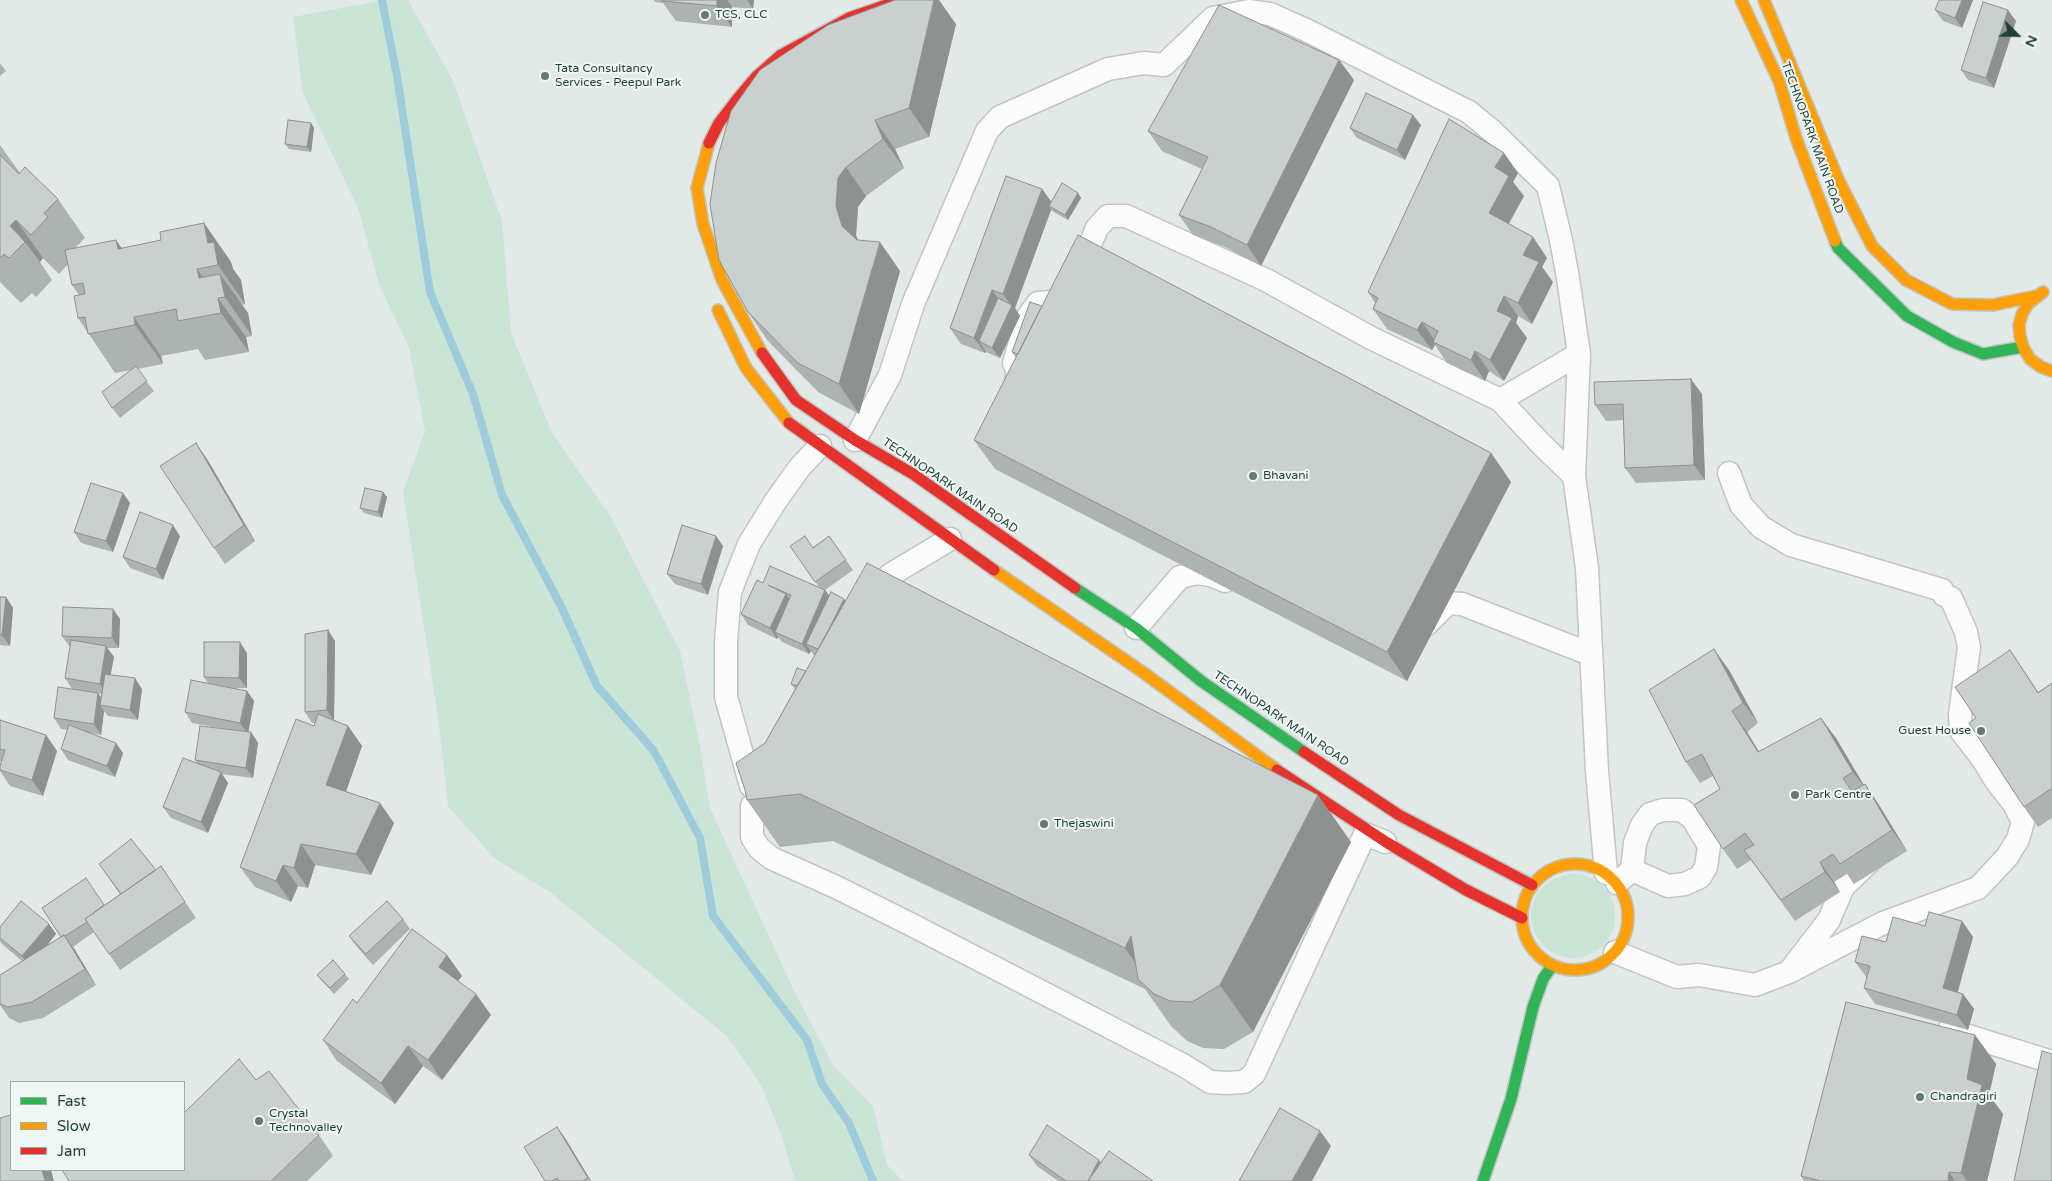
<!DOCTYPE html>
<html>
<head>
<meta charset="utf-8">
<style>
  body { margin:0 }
  #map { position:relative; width:2052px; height:1181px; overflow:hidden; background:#e2e9e7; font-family:"Varela Round",sans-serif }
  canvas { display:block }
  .legend { position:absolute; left:10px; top:1081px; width:175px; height:90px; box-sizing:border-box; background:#f0f8f5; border:1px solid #9cadaa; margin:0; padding:6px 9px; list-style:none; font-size:15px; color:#1f3d39 }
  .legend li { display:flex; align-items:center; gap:10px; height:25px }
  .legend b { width:25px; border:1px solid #9cadaa }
  .north { position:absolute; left:1992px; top:10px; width:50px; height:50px; -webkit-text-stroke:4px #f0f8f5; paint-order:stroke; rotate:113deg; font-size:14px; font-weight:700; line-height:20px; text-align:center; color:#1f3d39 }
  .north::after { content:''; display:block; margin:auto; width:18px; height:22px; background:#1f3d39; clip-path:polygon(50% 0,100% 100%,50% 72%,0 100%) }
</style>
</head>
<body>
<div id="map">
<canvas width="2052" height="1181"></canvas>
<ul class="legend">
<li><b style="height:6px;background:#30b455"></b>Fast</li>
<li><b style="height:6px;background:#ff9f0a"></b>Slow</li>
<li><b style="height:6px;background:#e5322d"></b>Jam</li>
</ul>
<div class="north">N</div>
</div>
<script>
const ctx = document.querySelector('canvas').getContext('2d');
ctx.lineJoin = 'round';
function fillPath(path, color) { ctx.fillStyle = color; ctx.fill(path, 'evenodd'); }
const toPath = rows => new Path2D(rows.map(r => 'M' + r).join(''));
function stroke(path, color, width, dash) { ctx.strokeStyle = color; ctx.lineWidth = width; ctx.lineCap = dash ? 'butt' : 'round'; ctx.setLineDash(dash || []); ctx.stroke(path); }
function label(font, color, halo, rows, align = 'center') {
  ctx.font = font + ' "Varela Round",sans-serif'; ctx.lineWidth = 4; ctx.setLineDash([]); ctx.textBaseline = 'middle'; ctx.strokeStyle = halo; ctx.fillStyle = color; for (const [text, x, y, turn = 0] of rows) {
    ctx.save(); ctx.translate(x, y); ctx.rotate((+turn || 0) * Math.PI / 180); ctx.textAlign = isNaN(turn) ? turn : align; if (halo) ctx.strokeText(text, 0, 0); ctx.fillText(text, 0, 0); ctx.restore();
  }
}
const green = toPath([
  [385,0,408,0,453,81,502,221,511,333,552,433,611,517,680,651,700,745,710,808,795,993,833,1065,873,1106,887,1165,903,1181,795,1181,782,1137,761,1085,727,1036,550,892,494,858,448,806,438,717,403,492,425,431,409,347,380,287,358,208,303,93,293,17],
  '1531 916a42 42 0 1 1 84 0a42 42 0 1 1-84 0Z'
]);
const stream = toPath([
  [382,0,397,76,430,292,473,394,502,495,561,606,597,686,654,751,700,838,713,916,807,1040,822,1084,849,1123,873,1181]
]);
const street = toPath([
  [1014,393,1018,372,1014,363,1027,318,1038,303,1061,301,1080,268,1097,228,1108,216,1126,216,1266,280,1371,338,1500,400,1540,443,1574,476],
  [1500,400,1579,354],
  [855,440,890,375,913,304,987,131,1000,117,1108,69,1144,63,1164,65,1213,18,1249,11,1270,14,1306,30,1469,112,1492,131,1548,186,1561,240,1568,278,1579,354,1574,476,1587,568,1597,771,1606,873],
  [1729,473,1741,505,1761,527,1791,545,1942,590,1944,595,1951,598,1966,632,1969,647,1960,714,1961,731,1982,758,1996,781,2014,804,2023,822,2018,839,2007,857,1978,888,1883,923,1789,972],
  [876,602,890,575,950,539],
  [1426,625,1448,603,1462,604,1590,654],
  [1136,628,1180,577,1197,573,1211,575,1225,581],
  [751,786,726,697,726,641,730,592,749,544,775,502,800,467,820,446],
  [752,806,752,837,759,848,771,858,836,887,912,925,1183,1065,1210,1082,1227,1083,1244,1082,1254,1074,1365,834,1385,842],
  [1617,883,1632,870,1668,886,1685,884,1700,877,1706,867,1709,846,1693,819,1682,810,1663,810,1650,814,1642,825,1635,843,1632,870],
  [1615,952,1677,977,1699,975,1755,985,1789,972,1829,920,1843,887,1872,859],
  [1949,1030,2052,1062]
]);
const fast = toPath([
  [1835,241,1838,248,1907,316,1953,342,1983,354,2023,347],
  [1075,588,1136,628,1201,681,1304,752],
  [1483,1181,1511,1099,1533,1007,1543,979,1552,966]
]);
const slow = toPath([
  [1741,0,1779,81,1796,138,1835,241],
  [1764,0,1838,179,1872,246,1906,280,1952,304,1993,305,2036,296],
  [709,143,697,188,703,224,722,280,762,353],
  [2043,292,2028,304,2022,314,2019,325,2020,336,2023,347,2030,359,2041,367,2052,371],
  [718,310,746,368,789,423,804,433],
  [994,570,1141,671,1277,770],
  '1522 917a53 53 0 1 1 106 0a53 53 0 1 1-106 0Z'
]);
const jam = toPath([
  [709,143,719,123,739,97,756,77,781,55,849,18,901,0],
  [762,353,796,400,855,440,913,474,1075,588],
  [789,423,994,570],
  [1304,752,1399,815,1532,885],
  [1277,770,1386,842,1466,890,1522,918]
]);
const wall = toPath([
  [654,0,754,0,753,9,732,7,732,27,676,21,663,3,655,2],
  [1973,0,1962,28,1943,21,1935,10],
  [2016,21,1994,88,1968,80,1961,70],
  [956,24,929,137,895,149,904,168,866,196,858,207,856,235,858,240,900,271,859,414,818,392,768,341,748,312,760,70],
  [1339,60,1354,80,1261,266,1225,247,1193,235,1179,215,1202,169,1162,151,1148,131],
  [0,63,6,71,0,76],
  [311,123,314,128,311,152,289,149,285,144],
  [1421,125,1405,160,1357,138,1350,128],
  [0,145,20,173,58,199,85,238,75,248,122,248,161,240,204,223,231,262,233,269,241,280,245,304,242,305,248,313,252,336,246,337,249,352,205,360,198,349,161,356,163,364,137,369,154,391,120,418,112,408,131,370,115,373,78,318,79,295,72,285,68,264,59,274,43,258,40,262,52,280,36,297,32,293,21,303,0,282],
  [1504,153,1518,173,1513,182,1524,196,1509,224,1533,237,1547,258,1542,267,1553,282,1532,324,1518,316,1516,323,1527,338,1504,381,1489,371,1485,381,1447,363,1435,345,1432,350,1387,329,1373,309,1375,303,1368,292],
  [1042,189,1051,202,1078,193,1081,198,1068,220,1052,211,1051,210,1015,308,1020,316,1000,358,986,352,985,353,961,344,950,328],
  [1042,306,1491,453,1511,482,1407,681,995,469,974,440,1016,358,1012,352],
  [1702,394,1705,480,1636,483,1625,468,1623,420,1606,421,1595,405],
  [207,459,255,541,225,564,214,548],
  [383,492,387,497,382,518,364,513,360,508],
  [123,493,130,503,113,552,81,543,74,532],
  [180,536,163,580,130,568,123,557],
  [829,536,853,570,825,590,829,595,844,599,846,601,1351,842,1253,1032,1224,1049,1203,1048,1187,1041,1171,1026,1145,989,833,841,780,847,747,800,765,743,795,689,791,684,806,671,815,655,813,654,811,651,809,654,782,642,778,637,777,639,748,625,741,614,763,583,819,587,790,546,813,547],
  [723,546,708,595,675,584,667,574],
  [0,597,6,597,13,608,10,646,0,645],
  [120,619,119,648,107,648,114,657,110,675,142,689,138,720,108,716,104,711,101,735,90,733,123,753,115,777,68,760,61,749,68,730,61,729,54,718,102,698,102,694,72,689,65,678,70,647,62,636],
  [335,641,334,720,348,726,362,746,346,791,394,823,371,875,315,865,308,888,298,886,291,902,255,887,240,867,314,726,315,723,312,723,305,712],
  [2010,650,2038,692,2052,683,2052,818,2038,827,2024,807,1976,718],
  [247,653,247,688,234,688,247,691,254,701,248,732,251,732,258,743,253,778,221,774,228,783,208,833,171,818,163,807,197,763,195,760,219,728,192,723,185,712,208,683,204,677],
  [1729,670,1758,723,1747,732,1759,752,1836,738,1863,785,1865,784,1879,805,1907,851,1854,884,1847,874,1834,882,1840,892,1795,921,1751,860,1737,869,1723,849,1720,789,1713,776,1700,783,1686,762],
  [0,720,46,735,57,751,43,796,10,786,0,771,0,766,2,762,0,761],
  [99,864,156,870,161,866,196,918,120,970,94,932,73,947,96,985,43,1018,19,1023,9,1018,0,1005,0,975,22,961,2,944,0,941,0,927,49,924,56,934,47,945,61,937,120,894],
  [403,919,410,929,373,965,357,947,349,936],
  [1962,921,1973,937,1958,992,1963,994,1974,1009,1968,1030,1875,1004,1864,988,1867,978,1855,962,1886,942,1925,926],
  [447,955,462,976,458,981,491,1015,442,1080,423,1066,395,1104,337,1061,323,1040,357,1003],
  [345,974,349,979,334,994,321,980,317,975],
  [1975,1035,1996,1064,1989,1095,2003,1114,1987,1181,1804,1181,1801,1176],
  [256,1080,319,1135,333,1156,307,1181,69,1181,184,1170],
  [557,1127,565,1138,591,1181,545,1181],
  [1029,1155,1101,1163,1153,1181,1058,1181,1037,1166]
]);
const shadedWall = toPath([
  [717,0,727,0,732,7,732,27,717,6],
  [747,0,754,0,753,9],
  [934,0,939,0,956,24,929,137,909,108],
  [1962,0,1973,0,1962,28,1955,18],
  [2008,10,2016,21,1994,88,1986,78],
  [1339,60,1354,80,1261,266,1247,245],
  [1413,115,1421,125,1405,160,1397,150],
  [875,120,895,149,904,168,883,139],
  [311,123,314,128,311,152,307,147],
  [1504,153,1518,173,1513,182,1524,196,1503,233,1489,213,1495,167],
  [846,167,866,196,858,207,856,235,863,255,842,226,836,206,838,178],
  [1042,189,1053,204,1049,206,1051,210,1015,308,1020,316,1000,358,992,348,1012,306,1003,294],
  [1078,193,1081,198,1068,220,1065,215],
  [16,220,43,258,40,262,25,242,10,226],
  [204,223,231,262,233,269,241,280,245,304,218,265,208,243],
  [1533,237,1547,258,1542,267,1553,282,1532,324,1518,303,1523,255],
  [116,240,144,279,118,249],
  [880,242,900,271,859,414,839,384],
  [197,269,246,337,249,352,221,313,199,278],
  [220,274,248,313,252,336,225,297],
  [992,290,1003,305,979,341,986,352,985,353,974,338],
  [1504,296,1518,316,1516,323,1527,338,1504,381,1490,360,1497,311],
  [134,317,161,356,163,364,135,325],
  [1422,322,1436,342,1433,342,1435,345,1432,350,1417,330],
  [1475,351,1489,371,1485,381,1471,360],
  [1691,379,1702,394,1705,480,1694,465],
  [196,443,207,459,255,541,244,525],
  [1491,453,1511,482,1407,681,1387,652],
  [383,492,387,497,382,518,378,512],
  [123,493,130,503,113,552,106,541],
  [173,525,180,536,163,580,156,569],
  [716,536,723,546,708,595,701,584],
  [825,590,833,601,806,644,811,651,809,654,802,644],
  [786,594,793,605,775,632,778,637,777,639,770,628],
  [6,597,13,608,10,646,2,635],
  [844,599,851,609,820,650],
  [113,609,120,619,119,648,112,638],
  [328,630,335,641,334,721,327,710],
  [240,642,247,653,247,688,239,678],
  [106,646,114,657,107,695,100,684],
  [1714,649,1729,670,1758,723,1743,703],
  [2010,650,2052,713,2038,693],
  [135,678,142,689,138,720,130,710],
  [247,691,254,701,248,734,240,723],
  [98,693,106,704,100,705,104,711,101,735,94,724],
  [1732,711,1747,732,1772,773,1758,752],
  [1821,718,1836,738,1868,792,1853,772],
  [348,726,362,746,341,806,326,785],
  [251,732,258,743,253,778,246,768],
  [46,735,57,751,43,796,32,780],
  [116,743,123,753,115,777,107,766],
  [221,772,228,783,208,833,201,822],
  [1865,784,1879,805,1907,851,1892,830],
  [1318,795,1351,842,1253,1032,1220,985],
  [380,803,394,823,371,875,356,854],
  [301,844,315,865,308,888,294,868],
  [1820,862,1834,882,1840,892,1825,872],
  [283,865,298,886,291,902,276,881],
  [1962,921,1973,937,1954,1004,1943,988],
  [49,924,56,934,30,967,22,956],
  [64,935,75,950,96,985,85,969],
  [1131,936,1158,995,1125,948],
  [447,955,462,976,453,987,439,967],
  [476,994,491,1015,442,1080,428,1060],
  [1963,994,1974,1009,1968,1030,1957,1015],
  [1975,1035,1996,1064,1989,1095,2003,1114,1987,1181,1967,1181,1961,1173,1967,1079],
  [408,1046,423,1066,395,1104,381,1083],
  [557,1127,565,1138,591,1181,588,1178],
  [1320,1131,1331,1146,1312,1181,1292,1181],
  [1099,1160,1106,1170,1088,1181],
  [42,1170,51,1170,54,1181,45,1181],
  [1949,1172,1955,1181,1948,1181]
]);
const building = toPath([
  [662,0,717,0,717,6,662,1,662,0],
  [895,0,934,0,909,108,875,120,883,139,846,167,838,178,836,206,842,226,857,240,880,242,839,384,798,363,748,312,719,260,710,204,716,163,731,111,760,70,828,25,895,0],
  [1939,0,1962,0,1955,18,1935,10,1939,0],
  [1983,2,2008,10,1986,78,1961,70,1983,2],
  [1219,5,1339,60,1247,245,1211,227,1179,215,1208,157,1148,131,1219,5],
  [1366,93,1413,115,1397,150,1350,128,1366,93],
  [1449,119,1504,153,1495,167,1509,176,1489,213,1533,237,1523,255,1539,262,1518,303,1504,296,1497,311,1512,318,1490,360,1475,351,1471,360,1433,342,1438,331,1422,322,1417,330,1373,309,1378,298,1368,292,1449,119],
  [288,120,311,123,307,147,285,144,288,120],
  [0,155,19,174,25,167,58,199,44,213,48,217,31,235,16,220,10,226,25,242,9,258,4,254,0,258,0,155],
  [1006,176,1042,189,1003,294,992,290,974,338,950,328,1006,176],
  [1062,183,1078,193,1065,215,1049,206,1062,183],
  [204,223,208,243,214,242,218,265,197,269,199,278,220,274,225,297,218,298,221,313,178,321,176,309,134,317,135,325,88,334,85,317,78,318,74,296,85,294,83,283,72,285,65,250,116,240,118,249,161,240,160,232,204,223],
  [1078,235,1491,453,1387,652,974,440,1078,235],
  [998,298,1012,305,992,348,979,341,998,298],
  [1030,302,1042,306,1018,354,1012,352,1030,302],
  [136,366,147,381,112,408,102,392,136,366],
  [1691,379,1694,465,1625,468,1623,404,1595,405,1594,382,1691,379],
  [196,443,244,525,214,548,160,466,196,443],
  [91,483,123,493,106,541,74,532,91,483],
  [365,488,383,492,378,512,360,508,365,488],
  [140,512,173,525,156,569,123,557,140,512],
  [682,525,716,536,701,584,667,574,682,525],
  [805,536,813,548,829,536,846,560,815,582,790,546,805,536],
  [867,563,1318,795,1220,985,1192,1002,1170,1001,1154,994,1138,979,1131,936,1125,948,800,794,747,800,745,790,736,763,765,743,867,563],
  [770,566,825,590,802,644,775,632,791,595,768,585,786,594,770,628,741,614,757,580,763,583,770,566],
  [831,592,844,599,829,629,818,649,806,644,831,592],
  [0,597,6,597,2,635,0,635,0,597],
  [63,607,113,609,112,638,62,636,63,607],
  [328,630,327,710,305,712,305,634,328,630],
  [71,640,106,646,100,684,65,678,71,640],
  [204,642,240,642,239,678,204,677,204,642],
  [1714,649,1743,703,1732,711,1758,752,1821,718,1853,772,1843,778,1852,792,1865,784,1892,830,1840,864,1833,854,1820,862,1825,872,1781,900,1744,850,1754,845,1745,833,1723,849,1694,805,1720,789,1702,754,1686,762,1649,690,1714,649],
  [2010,650,2038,693,2052,683,2052,788,2024,807,1969,723,1976,718,1955,687,2010,650],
  [797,668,806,671,797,686,791,684,797,668],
  [105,674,135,678,130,710,100,705,105,674],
  [191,680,247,691,240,723,185,712,191,680],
  [58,687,98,693,94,724,54,718,58,687],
  [318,714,348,726,326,785,380,803,356,854,301,844,294,868,283,865,276,881,240,867,296,719,314,726,318,714],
  [0,720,46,735,32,780,0,770,0,766,5,750,0,749,0,720],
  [69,725,116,743,107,766,61,749,69,725],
  [200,726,251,732,246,768,195,760,200,726],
  [183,758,221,772,201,822,163,807,183,758],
  [131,839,156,870,121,894,99,864,131,839],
  [161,866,185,902,109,954,85,919,161,866],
  [86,878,104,905,85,919,87,922,65,936,64,935,61,937,42,908,86,878],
  [21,901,49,924,22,956,0,938,0,927,21,901],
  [387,901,403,919,366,954,349,936,387,901],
  [1929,912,1962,921,1943,988,1963,994,1957,1015,1864,988,1870,966,1855,962,1862,936,1886,942,1893,917,1925,926,1929,912],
  [412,929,447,955,439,967,476,994,428,1060,408,1046,381,1083,323,1040,353,999,357,1003,412,929],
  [64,935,85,969,32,1002,8,1007,0,1004,0,975,64,935],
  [333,960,345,974,330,988,317,975,333,960],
  [1846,1002,1975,1035,1967,1079,1982,1085,1961,1173,1949,1172,1948,1181,1821,1181,1801,1176,1846,1002],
  [2042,1051,2052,1054,2052,1181,2014,1181,2042,1051],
  [239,1059,256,1080,269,1071,319,1135,271,1181,69,1181,62,1170,184,1170,184,1113,239,1059],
  [1280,1108,1320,1131,1292,1181,1239,1181,1280,1108],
  [11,1115,11,1170,42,1170,45,1181,0,1181,0,1118,11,1115],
  [1047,1125,1099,1160,1088,1181,1066,1181,1029,1155,1047,1125],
  [557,1127,588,1178,583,1181,559,1181,557,1178,552,1181,545,1181,524,1147,557,1127],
  [1109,1151,1153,1181,1088,1181,1109,1151]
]);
const markers = [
  [705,15,5,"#637976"],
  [545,76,5,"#637976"],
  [1253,476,5,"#637976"],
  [1981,731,5,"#637976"],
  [1795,795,5,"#637976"],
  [1044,824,5,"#637976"],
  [1920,1097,5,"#637976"],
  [259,1121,5,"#637976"]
];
const poiNames = [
  ["TCS, CLC",715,15],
  ["Tata Consultancy",555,69],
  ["Services - Peepul Park",555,83],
  ["Bhavani",1263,476],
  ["Guest House",1971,731,"right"],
  ["Park Centre",1805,795],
  ["Thejaswini",1054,824],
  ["Chandragiri",1930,1097],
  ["Crystal",269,1114],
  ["Technovalley",269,1128]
];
const streetNames = [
  ["TECHNOPARK MAIN ROAD",1812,138,70],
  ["TECHNOPARK MAIN ROAD",950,486,34],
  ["TECHNOPARK MAIN ROAD",1281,719,34]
];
fillPath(green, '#cae4d5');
stroke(stream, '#9fccdb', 8);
stroke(street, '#bfc6c4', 25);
stroke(fast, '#bec6c4', 14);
stroke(slow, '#bec6c4', 14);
stroke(jam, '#bec6c4', 14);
stroke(street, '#fbfcfb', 22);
stroke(fast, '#30b455', 11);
stroke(slow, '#ff9f0a', 11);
stroke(jam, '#e5322d', 11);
fillPath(wall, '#adb3b1');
fillPath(shadedWall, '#8d9290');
fillPath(building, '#c9d0ce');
stroke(building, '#8d9290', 1);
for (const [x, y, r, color] of markers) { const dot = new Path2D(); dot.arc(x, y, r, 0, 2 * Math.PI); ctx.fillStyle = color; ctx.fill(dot); stroke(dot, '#f0f8f5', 2); }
label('12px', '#1f3d39', '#f0f8f5', poiNames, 'left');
label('12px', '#1f3d39', '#f0f8f5', streetNames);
</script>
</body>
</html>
